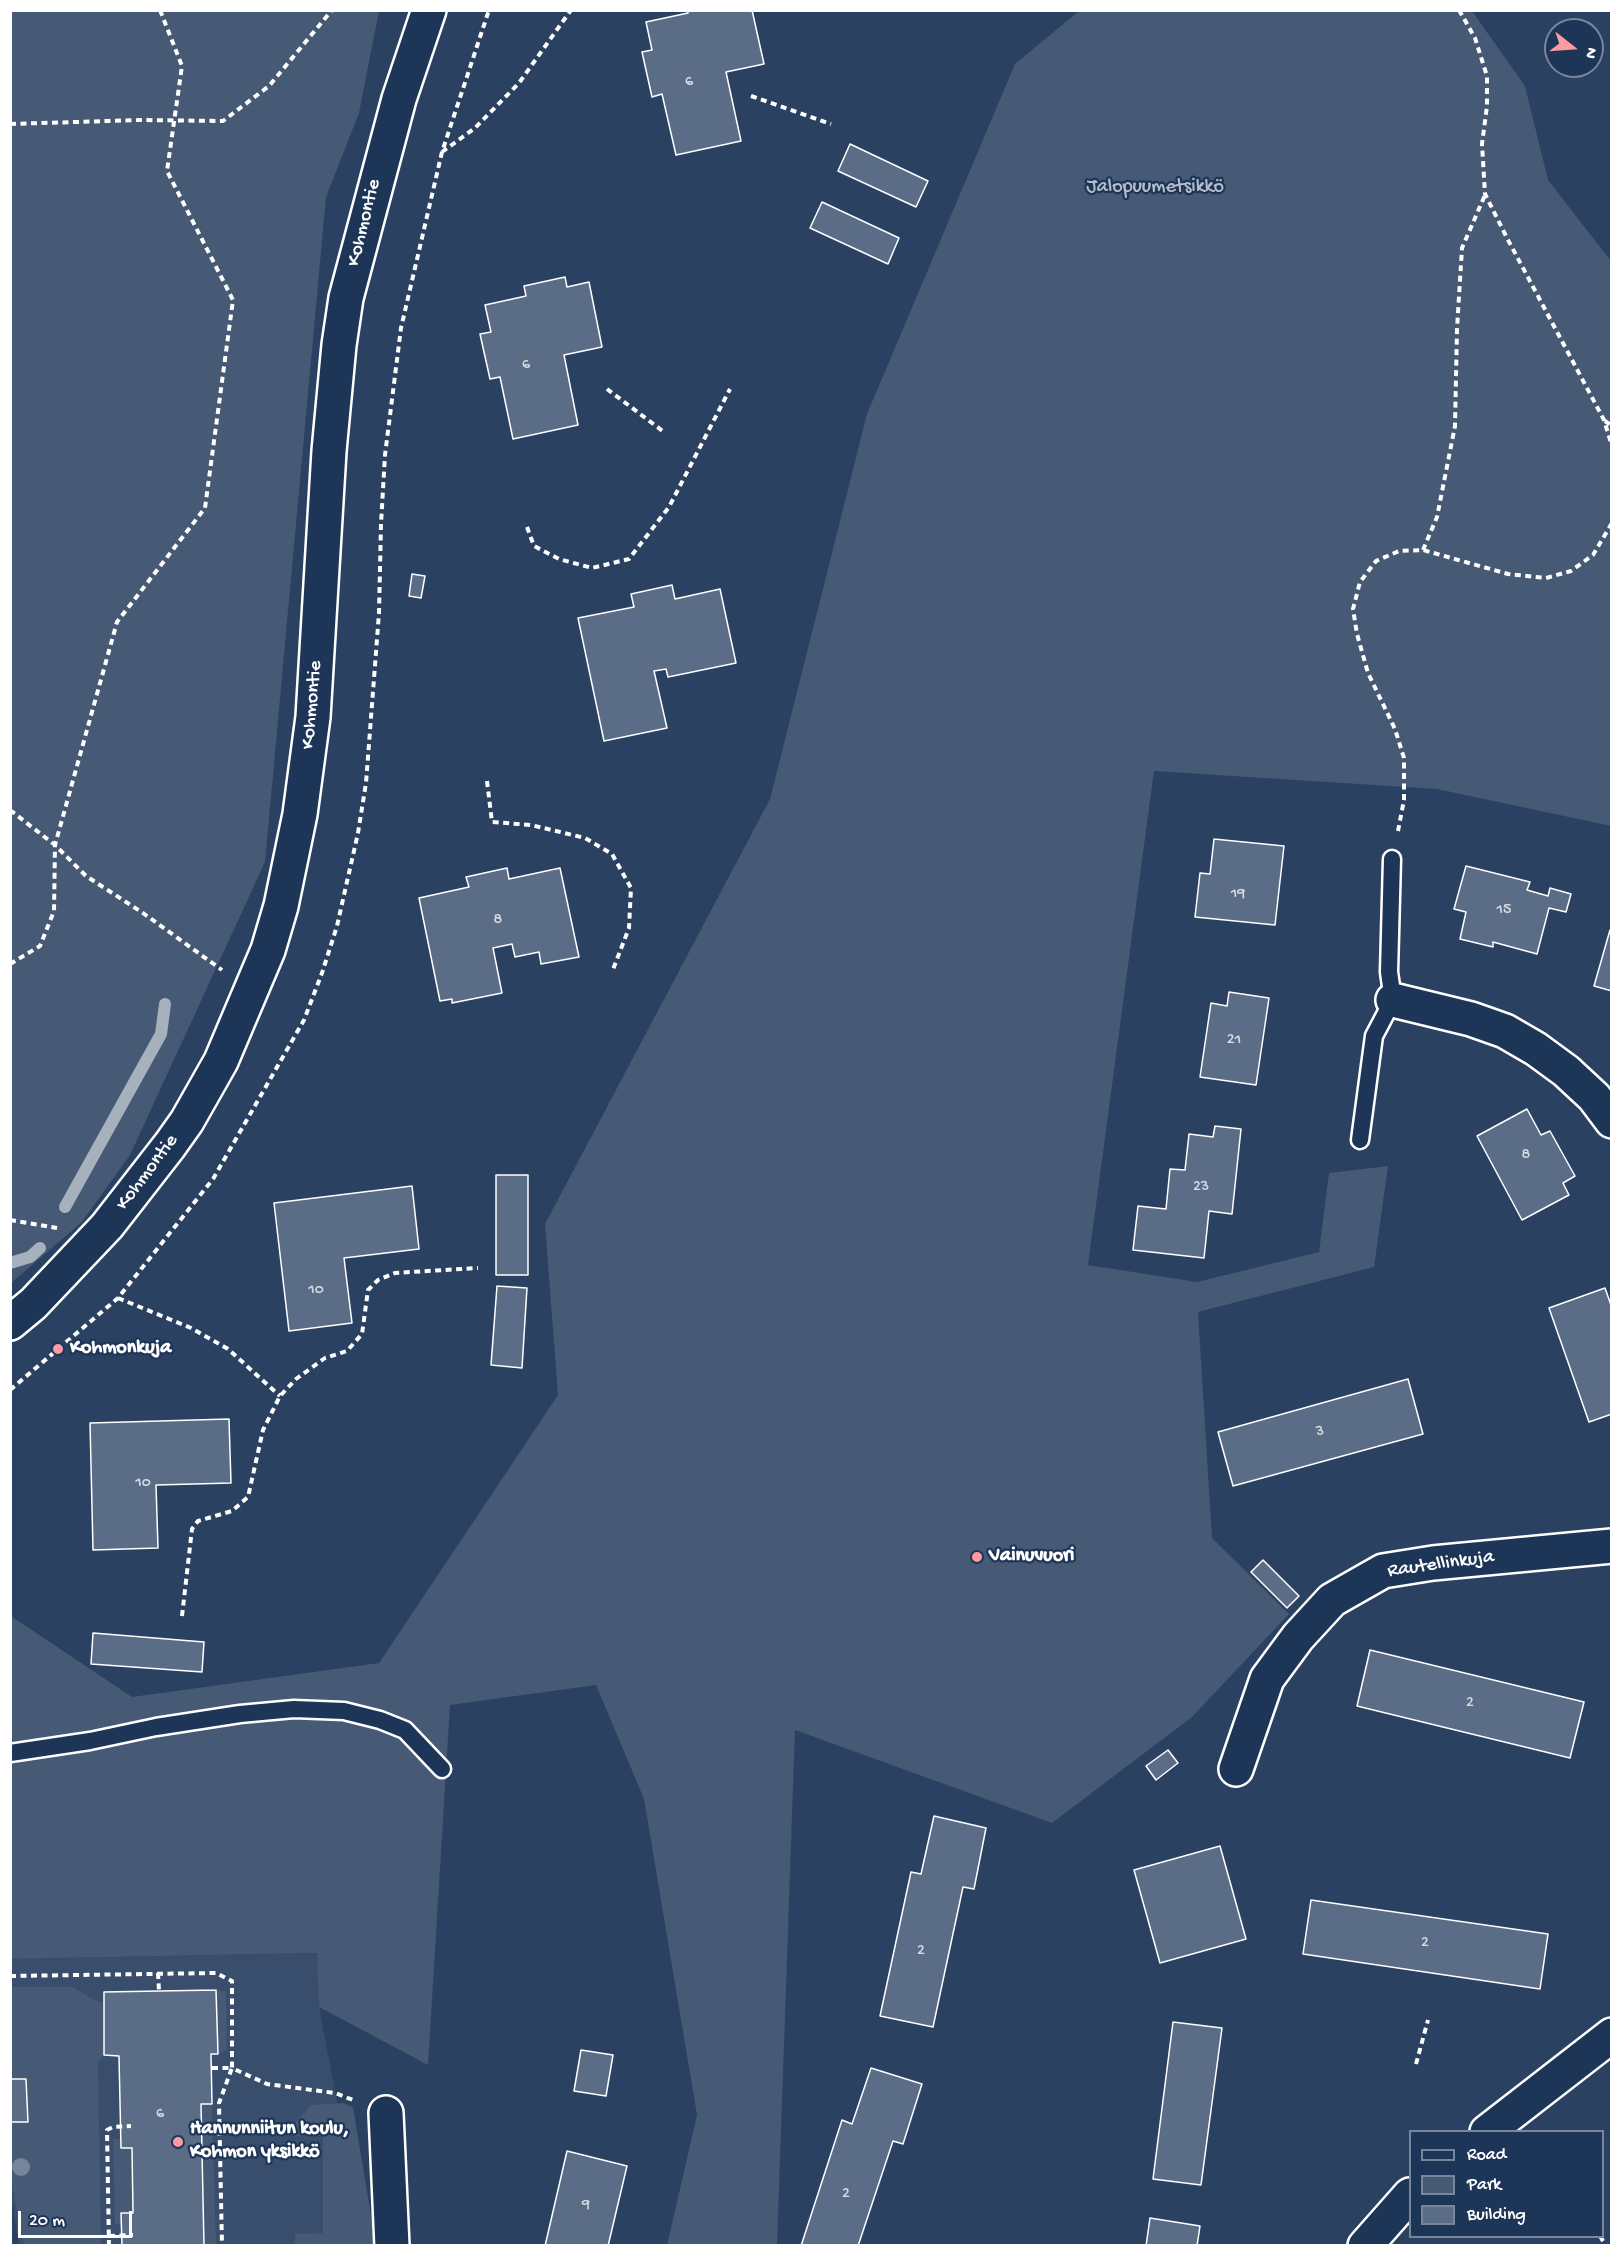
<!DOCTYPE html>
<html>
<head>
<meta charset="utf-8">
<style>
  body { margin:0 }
  #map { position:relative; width:1622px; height:2256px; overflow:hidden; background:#2a4161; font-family:"Gochi Hand",sans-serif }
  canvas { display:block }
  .frame { position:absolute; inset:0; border:12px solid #fff; pointer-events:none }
  .legend { position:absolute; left:1409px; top:2130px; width:195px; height:108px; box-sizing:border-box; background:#1d3557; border:2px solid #77869a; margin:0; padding:8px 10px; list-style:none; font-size:18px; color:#fff }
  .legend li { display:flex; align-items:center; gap:12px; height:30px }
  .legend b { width:30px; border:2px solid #77869a }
  .north { position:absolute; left:1544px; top:18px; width:60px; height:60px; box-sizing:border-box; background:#1d3557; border:2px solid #77869a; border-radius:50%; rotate:107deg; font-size:16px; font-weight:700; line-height:24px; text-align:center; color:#fff }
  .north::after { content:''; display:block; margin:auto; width:21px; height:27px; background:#ff9aa2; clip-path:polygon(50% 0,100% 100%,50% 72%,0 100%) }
  .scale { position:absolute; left:18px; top:2211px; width:114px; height:27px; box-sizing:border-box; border:3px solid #fff; border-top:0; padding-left:8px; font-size:18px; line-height:21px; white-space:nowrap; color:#fff; -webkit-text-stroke:4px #1d3557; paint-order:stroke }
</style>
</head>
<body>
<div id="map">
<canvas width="1622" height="2256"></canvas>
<div class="frame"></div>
<ul class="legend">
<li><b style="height:8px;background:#1d3557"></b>Road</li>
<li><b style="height:16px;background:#465975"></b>Park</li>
<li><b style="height:16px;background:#5b6c86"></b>Building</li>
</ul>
<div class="north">N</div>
<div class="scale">20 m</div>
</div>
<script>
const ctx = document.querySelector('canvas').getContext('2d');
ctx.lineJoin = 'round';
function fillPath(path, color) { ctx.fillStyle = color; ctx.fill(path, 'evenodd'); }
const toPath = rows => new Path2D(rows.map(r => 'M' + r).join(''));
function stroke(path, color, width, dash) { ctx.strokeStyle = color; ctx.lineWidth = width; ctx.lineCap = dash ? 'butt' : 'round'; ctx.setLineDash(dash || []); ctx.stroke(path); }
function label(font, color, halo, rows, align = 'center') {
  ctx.font = font + ' "Gochi Hand",sans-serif'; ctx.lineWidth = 4.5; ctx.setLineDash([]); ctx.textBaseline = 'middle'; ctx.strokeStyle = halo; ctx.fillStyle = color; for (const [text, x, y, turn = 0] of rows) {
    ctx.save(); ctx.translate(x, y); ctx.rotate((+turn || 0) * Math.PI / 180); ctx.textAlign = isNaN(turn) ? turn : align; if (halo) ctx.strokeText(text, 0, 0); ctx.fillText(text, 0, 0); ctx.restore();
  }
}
const built = toPath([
  [318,1953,319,2007,360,2223,363,2245,19,2245,10,2192,10,1959]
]);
const green = toPath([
  [11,10,379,11,359,113,326,197,265,862,130,1155,82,1222,11,1283],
  [1079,11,1472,11,1525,86,1548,180,1611,261,1611,826,1437,789,1154,771,1088,1265,1197,1282,1319,1252,1329,1173,1388,1166,1374,1267,1198,1312,1212,1538,1289,1614,1192,1717,1052,1823,795,1730,777,2245,667,2245,697,2115,644,1799,596,1685,450,1705,428,2065,319,2007,317,1953,11,1959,11,1616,132,1697,379,1663,558,1395,545,1224,770,799,867,414,1015,64],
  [10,1987,73,1987,94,2000,103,2003,104,2055,98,2062,101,2245,24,2245,10,2176],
  [216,1990,226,1992,227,2050,218,2054],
  [343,2103,353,2107,376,2245,295,2245,295,2234,323,2233,323,2136,295,2136,295,2123,311,2105],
  [201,2104,212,2104,216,2245,204,2245],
  [113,2139,121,2139,121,2148,132,2148,133,2213,122,2224,115,2224]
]);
const stream = toPath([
  [65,1207,161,1034,165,1004],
  [10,1263,30,1257,40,1248]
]);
const building = toPath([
  [688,10,752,10,764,64,726,72,741,141,676,155,662,94,652,97,642,52,652,50,646,22,688,13,688,10],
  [850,144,928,181,916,207,838,171,850,144],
  [822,202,899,238,888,264,810,228,822,202],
  [565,277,567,287,589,282,602,347,564,355,578,425,513,439,500,377,490,379,480,334,491,332,485,305,526,296,524,286,565,277],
  [412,574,425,576,421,598,409,596,412,574],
  [672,585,675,599,720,589,736,663,668,677,666,669,654,671,667,728,604,741,578,618,634,607,631,594,672,585],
  [1214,839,1284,846,1275,925,1195,917,1200,873,1210,874,1214,839],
  [1466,866,1530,882,1527,890,1548,896,1550,888,1571,894,1566,912,1549,908,1537,954,1493,942,1493,947,1460,939,1466,912,1454,909,1466,866],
  [507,868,509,879,560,868,579,957,541,964,539,952,515,957,512,944,493,948,502,993,452,1003,452,999,440,1001,419,898,469,887,466,877,507,868],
  [1610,930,1612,931,1612,991,1594,986,1610,930],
  [1229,992,1269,998,1256,1085,1200,1077,1211,1003,1227,1006,1229,992],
  [1527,1109,1541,1135,1550,1131,1575,1176,1563,1183,1569,1195,1522,1220,1477,1136,1527,1109],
  [1215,1126,1241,1129,1232,1214,1209,1211,1204,1258,1133,1250,1138,1206,1166,1209,1170,1169,1185,1170,1189,1134,1213,1137,1215,1126],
  [496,1175,528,1175,528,1275,496,1275,496,1175],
  [412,1186,419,1249,344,1258,352,1323,289,1331,274,1203,412,1186],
  [497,1286,527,1288,522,1368,491,1365,497,1286],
  [1605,1288,1612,1308,1612,1414,1589,1422,1549,1308,1605,1288],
  [1408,1379,1423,1434,1233,1486,1218,1432,1408,1379],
  [229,1419,231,1483,156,1485,158,1548,93,1550,90,1423,229,1419],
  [1263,1560,1299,1596,1287,1608,1251,1572,1263,1560],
  [93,1633,204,1642,202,1672,91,1664,93,1633],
  [1370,1650,1584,1702,1570,1758,1357,1706,1370,1650],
  [1168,1750,1178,1763,1156,1780,1146,1766,1168,1750],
  [934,1816,986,1828,974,1889,963,1887,933,2027,880,2016,911,1872,921,1874,934,1816],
  [1220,1846,1246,1939,1160,1963,1134,1870,1220,1846],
  [1311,1900,1548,1934,1540,1989,1303,1954,1311,1900],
  [216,1990,218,2054,211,2054,212,2104,201,2104,204,2246,122,2246,121,2213,133,2213,132,2148,121,2148,119,2056,104,2055,104,1992,216,1990],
  [1173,2022,1222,2028,1201,2185,1153,2179,1173,2022],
  [581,2050,613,2055,606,2096,574,2091,581,2050],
  [871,2068,922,2084,903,2144,893,2141,858,2246,801,2246,842,2120,852,2124,871,2068],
  [10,2079,26,2079,28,2122,10,2122,10,2079],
  [567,2151,627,2166,608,2246,545,2246,567,2151],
  [1150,2218,1200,2226,1197,2246,1146,2246,1150,2218]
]);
const path = toPath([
  [1459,10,1475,38,1487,76,1487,106,1482,144,1485,194,1507,238,1604,420,1612,446],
  [751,96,831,124],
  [10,124,140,120,223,121,269,86,332,10],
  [442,152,475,128,519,83,571,10],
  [607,389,664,432],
  [1605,421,1612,426],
  [527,527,534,546,559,559,592,568,629,559,669,507,730,389],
  [1423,550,1437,517,1455,426,1457,329,1462,248,1485,195],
  [487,781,492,822,531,825,585,838,612,854,631,888,629,928,612,972],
  [10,810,55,845,86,876,143,913,222,970],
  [1398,831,1404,800,1404,758,1395,729,1368,673,1357,634,1353,609,1360,582,1376,561,1399,551,1423,550,1508,574,1546,578,1571,571,1593,555,1612,523],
  [10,964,40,946,54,911,55,845,117,622,205,508,233,300,167,171,182,66,160,10],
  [10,1220,57,1228],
  [118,1298,191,1328,228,1349,280,1396],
  [10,1390,118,1298,213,1179,304,1020,322,973,337,926,358,833,366,783,379,613,381,524,385,455,401,328,442,152,489,10],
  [182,1616,192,1529,198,1521,232,1511,248,1497,263,1430,280,1396,296,1379,325,1358,347,1351,362,1334,368,1290,378,1280,395,1273,478,1268],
  [158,1973,159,1991],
  [10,1976,216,1973,232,1981,232,2068,267,2084,335,2093,353,2100],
  [1416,2064,1428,2020],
  [212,2068,232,2068,219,2103,222,2246],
  [109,2236,133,2235],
  [1600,2236,1606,2246],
  [109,2246,107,2130,113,2127,131,2126]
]);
const service = toPath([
  [1360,1140,1374,1036,1393,1000,1389,972,1392,859],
  [10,1753,90,1741,156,1727,240,1714,294,1709,344,1711,380,1720,405,1730,442,1769]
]);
const minor = toPath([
  [1393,1000,1471,1019,1505,1031,1536,1049,1566,1071,1594,1097,1612,1121],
  [1236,1769,1267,1679,1298,1637,1332,1600,1383,1571,1433,1563,1612,1546],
  [386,2113,392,2246],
  [1487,2132,1612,2035],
  [1365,2246,1410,2195]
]);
const tertiary = toPath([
  [10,1323,33,1304,107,1226,170,1145,187,1121,221,1061,268,950,281,906,300,814,313,717,329,451,339,345,346,298,399,99,429,10]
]);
const trees = [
  [21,2167]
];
const markers = [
  [58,1349,6,"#ff9aa2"],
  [977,1557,6,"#ff9aa2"],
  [178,2142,6,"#ff9aa2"]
];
const numberNames = [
  ["6",689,83],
  ["6",526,366],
  ["19",1238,895],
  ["15",1504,911],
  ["8",498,921],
  ["21",1234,1041],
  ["8",1526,1156],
  ["23",1201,1188],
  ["10",316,1291],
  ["3",1320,1433],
  ["10",143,1484],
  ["2",1470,1704],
  ["2",1425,1944],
  ["2",921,1952],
  ["6",160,2115],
  ["2",846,2195],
  ["9",586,2206]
];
const parkNames = [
  ["Jalopuumetsikkö",1155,188]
];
const streetNames = [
  ["Kohmontie",365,223,-76],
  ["Kohmontie",313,705,-85],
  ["Kohmontie",148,1173,-53],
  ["Rautellinkuja",1441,1565,-8]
];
const poiNames = [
  ["Kohmonkuja",70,1349],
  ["Vainuvuori",989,1557],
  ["Hannunniitun koulu,",190,2130],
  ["Kohmon yksikkö",190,2153]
];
fillPath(built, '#394e6c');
fillPath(green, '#465975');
stroke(stream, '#a7b1be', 12);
fillPath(building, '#5b6c86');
stroke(building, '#fff', 1.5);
stroke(service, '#fff', 21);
stroke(minor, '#fff', 38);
stroke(tertiary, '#fff', 38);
stroke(path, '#fff', 4, [6, 4.5]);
stroke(service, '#1d3557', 16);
stroke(minor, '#1d3557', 33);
stroke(tertiary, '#1d3557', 33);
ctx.fillStyle = '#76859a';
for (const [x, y] of trees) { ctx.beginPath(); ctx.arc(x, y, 9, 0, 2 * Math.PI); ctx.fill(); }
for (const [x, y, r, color] of markers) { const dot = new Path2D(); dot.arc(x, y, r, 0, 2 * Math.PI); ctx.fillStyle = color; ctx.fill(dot); stroke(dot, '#1d3557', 2); }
label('16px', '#d6dae1', null, numberNames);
label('20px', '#b5bdc8', '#1d3557', parkNames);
label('20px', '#fff', '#1d3557', streetNames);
label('bold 20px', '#fff', '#1d3557', poiNames, 'left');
</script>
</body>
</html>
